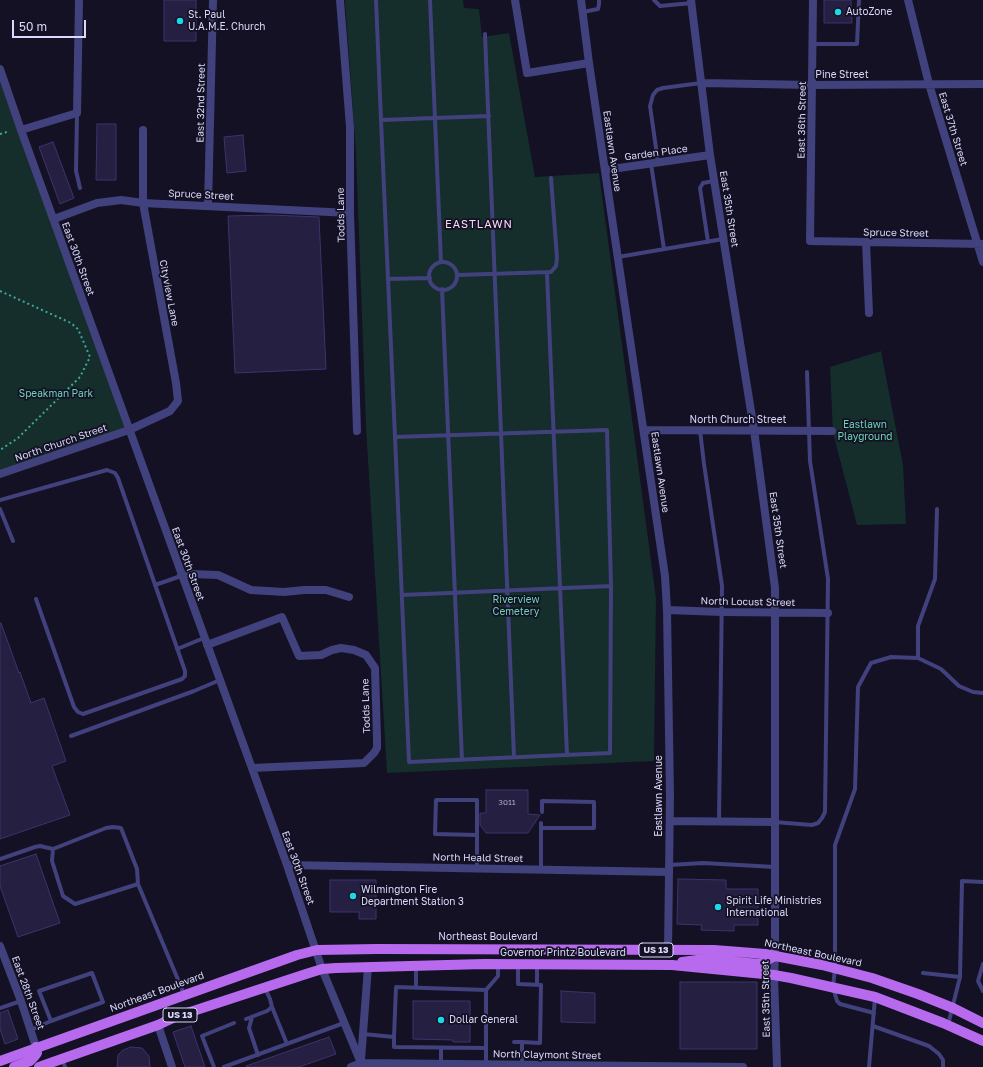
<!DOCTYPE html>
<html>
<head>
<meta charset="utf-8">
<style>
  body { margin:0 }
  #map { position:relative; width:983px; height:1067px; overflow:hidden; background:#131123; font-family:"Golos Text",sans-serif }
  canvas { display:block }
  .scale { position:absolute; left:12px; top:20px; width:74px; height:18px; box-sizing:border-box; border:2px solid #dad8fb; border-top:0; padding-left:5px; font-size:12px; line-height:14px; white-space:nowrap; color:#dad8fb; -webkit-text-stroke:3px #131123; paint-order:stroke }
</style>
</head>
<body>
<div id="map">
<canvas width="983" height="1067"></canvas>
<div class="scale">50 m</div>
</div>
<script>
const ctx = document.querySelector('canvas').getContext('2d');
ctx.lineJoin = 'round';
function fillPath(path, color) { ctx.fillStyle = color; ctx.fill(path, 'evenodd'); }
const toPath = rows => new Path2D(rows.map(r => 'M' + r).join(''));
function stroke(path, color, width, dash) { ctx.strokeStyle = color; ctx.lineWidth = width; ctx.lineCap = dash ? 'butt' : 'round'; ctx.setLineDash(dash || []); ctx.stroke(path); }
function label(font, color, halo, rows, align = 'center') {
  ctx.font = font + ' "Golos Text",sans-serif'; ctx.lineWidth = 3.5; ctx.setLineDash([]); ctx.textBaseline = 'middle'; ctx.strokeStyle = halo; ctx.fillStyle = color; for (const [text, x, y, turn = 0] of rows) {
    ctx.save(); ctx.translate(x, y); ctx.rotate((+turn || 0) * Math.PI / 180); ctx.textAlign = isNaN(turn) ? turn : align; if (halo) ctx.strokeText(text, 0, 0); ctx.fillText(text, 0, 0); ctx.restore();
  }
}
const green = toPath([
  [345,0,463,0,464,8,479,9,482,37,509,33,535,177,599,173,656,598,654,761,387,773,366,427,356,153],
  [0,72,129,430,0,474],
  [881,351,903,465,906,524,857,525,833,433,830,367]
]);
const building = toPath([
  [164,0,196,0,196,41,164,41,164,0],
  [824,0,851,0,852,23,824,23,824,0],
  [97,124,116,124,116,180,96,180,97,124],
  [243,135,246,171,227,173,224,137,243,135],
  [53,142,74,198,60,204,39,147,53,142],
  [269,215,319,217,326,369,235,373,228,216,269,215],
  [0,623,1,623,19,673,20,672,31,703,44,698,66,761,52,766,70,815,0,839,0,623],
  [486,790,528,790,528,814,540,815,528,833,486,833,480,825,480,813,486,813,486,790],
  [36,854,60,923,18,937,0,886,0,866,36,854],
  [678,879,726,880,726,889,758,889,758,925,734,925,734,931,701,930,702,925,677,924,678,879],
  [330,880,376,880,376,919,359,919,359,912,330,912,330,880],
  [680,982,757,982,757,1049,680,1049,680,982],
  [561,991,595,993,595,1023,561,1022,561,991],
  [413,1001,470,1001,470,1042,453,1042,453,1040,413,1039,413,1001],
  [8,1010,18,1039,5,1044,0,1029,0,1013,8,1010],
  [191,1026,205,1067,185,1067,173,1032,191,1026],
  [329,1037,336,1054,299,1067,246,1067,246,1066,329,1037],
  [131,1047,142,1048,149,1056,150,1067,117,1067,118,1055,123,1050,131,1047]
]);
const path = toPath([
  [0,134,7,132],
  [0,291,71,323,78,329,90,357,80,377,18,438,0,450]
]);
const service = toPath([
  [376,0,381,120,395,437,409,762,610,753,611,586,607,430,395,437],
  [430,0,441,262],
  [654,0,660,6,692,3],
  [583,12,598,9,599,4,599,0],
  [485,34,514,757],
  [813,44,857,44,859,0],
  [77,114,76,171,80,188],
  [381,120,489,116],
  [658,162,650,106,653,95,657,90,663,88,701,83],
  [651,164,664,249],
  [708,242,700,188,703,183,714,181],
  [618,257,723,239],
  '429 276a14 14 0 1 1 28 0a14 14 0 1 1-28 0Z',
  [547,273,567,755],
  [457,275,551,272,556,266,557,258,551,178],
  [388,279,430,278],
  [442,289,462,760],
  [700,430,704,464,722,586,719,821],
  [0,500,107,470,115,473,118,478,185,671,185,676,182,679,83,714,78,712,74,707,36,599],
  [0,509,13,541],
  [155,585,181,576],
  [402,595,611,586],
  [177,649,204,638],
  [918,658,918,626,935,579,937,509],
  [71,736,194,691,220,680],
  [774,822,812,825,818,823,822,818,825,812,828,579,810,461,807,372],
  [541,828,594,828,594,802,542,801,542,812],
  [477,835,435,834,436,800,477,800,477,868],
  [0,859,35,847,40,846,53,849],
  [669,865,703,863,775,867],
  [541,870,541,823],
  [138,884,75,904,63,896,52,861,53,849,106,828,113,827,121,828,137,869,138,884,184,994],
  [983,964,978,981,983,991],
  [537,965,537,985],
  [518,966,518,984,541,985,540,1043,522,1042],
  [923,973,960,977],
  [416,988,416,966],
  [486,990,498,976,498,965],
  [272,1007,287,1044],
  [0,1008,21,1001],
  [874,1013,840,1004,837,1001,833,987,835,968,835,845,855,789,858,687,871,663,891,657,918,658,941,669,959,686,973,692,983,693],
  [252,1017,249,1028,258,1055],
  [246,1019,267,1011,272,1007,270,999,265,988],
  [948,1025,960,977,962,881,983,882],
  [873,1026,929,1046,939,1054,943,1060,943,1067],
  [31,1030,51,1021,103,1002,92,973,39,991,51,1021],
  [363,1034,394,1037,396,987,486,990,486,1048,394,1047,394,1037],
  [514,1042,522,1042,522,1064],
  [441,1048,441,1064],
  [486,1048,486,1065],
  [62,1059,65,1067],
  [214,1067,202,1036,234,1023],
  [224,1067,344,1023],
  [869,1067,875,998]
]);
const minor = toPath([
  [340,0,350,127,350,213,357,431],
  [515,0,527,73,589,63],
  [581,0,589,63,665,576,667,610,670,795,668,950],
  [691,0,710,155,754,430,775,588,775,956,774,975,777,1067],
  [813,0,810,241,983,244],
  [908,0,929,84,983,262],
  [0,69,21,130,287,865,322,969,361,1063],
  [702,83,812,85,983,84],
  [21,130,77,113,79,0],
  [605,170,710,155],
  [208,206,213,0],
  [54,219,97,203,121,200,143,203,350,213],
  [866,242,869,313],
  [644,430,832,431],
  [0,474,129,430,170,411,178,401,176,383,143,203,143,130],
  [181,575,191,574,218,575,251,590,284,592,304,590,326,590,349,597],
  [667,610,722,612,828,613],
  [207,645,282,617,299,656,321,655,332,650,341,648,354,650,366,655,375,668,377,739,377,748,374,753,364,763,252,768],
  [670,821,774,822],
  [287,865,668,872],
  [0,946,21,1001,36,1047],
  [158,1025,172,1067],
  [361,1060,368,967],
  [351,1067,361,1063,743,1067]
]);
const primary = toPath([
  [682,962,705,959,759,964,775,956],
  [0,1061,297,955,317,950,377,949,714,950,765,954,822,965,872,978,918,994,953,1008,983,1023],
  [14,1067,30,1061,34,1057,37,1053,36,1047],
  [39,1067,158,1025,175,1017,306,974,322,969,336,968,484,964,672,965,774,975,791,978,875,997,943,1023,983,1041]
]);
const markers = [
  [838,12,4,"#19dae6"],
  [180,21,4,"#19dae6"],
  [353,896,4,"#19dae6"],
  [718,907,4,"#19dae6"],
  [441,1020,4,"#19dae6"]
];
const numberNames = [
  ["3011",507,802]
];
const shields = [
  [656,950,34],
  [180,1015,34]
];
const shieldNames = [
  ["US 13",656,950],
  ["US 13",180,1015]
];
const poiNames = [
  ["AutoZone",846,12],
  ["St. Paul",188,15],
  ["U.A.M.E. Church",188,27],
  ["Wilmington Fire",361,890],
  ["Department Station 3",361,902],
  ["Spirit Life Ministries",726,901],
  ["International",726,913],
  ["Dollar General",449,1020]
];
const streetNames = [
  ["Pine Street",842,75],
  ["East 32nd Street",201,103,-89],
  ["East 36th Street",802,120,-89],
  ["East 37th Street",953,129,73],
  ["Eastlawn Avenue",612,151,82],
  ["Garden Place",656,153,-8],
  ["Spruce Street",201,195,3],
  ["East 35th Street",729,209,81],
  ["Todds Lane",341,215,-91],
  ["Spruce Street",896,233,1],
  ["East 30th Street",78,259,70],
  ["Cityview Lane",169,293,79],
  ["North Church Street",738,420],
  ["North Church Street",61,443,-19],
  ["Eastlawn Avenue",660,472,82],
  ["East 35th Street",778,530,82],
  ["East 30th Street",188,564,70],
  ["North Locust Street",748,602,1],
  ["Todds Lane",366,706,-92],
  ["Eastlawn Avenue",659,796,-90],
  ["North Heald Street",478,858,1],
  ["East 30th Street",298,868,70],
  ["Northeast Boulevard",488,937],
  ["Governor Printz Boulevard",563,953],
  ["Northeast Boulevard",813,953,12],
  ["Northeast Boulevard",157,992,-20],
  ["East 28th Street",28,993,70],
  ["East 35th Street",766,999,-91],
  ["North Claymont Street",547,1055,1]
];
const parkNames = [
  ["Speakman Park",56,394],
  ["Eastlawn",865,425],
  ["Playground",865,437],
  ["Riverview",516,600],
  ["Cemetery",516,612]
];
const neighbourhoodNames = [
  ["EASTLAWN",479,225]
];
fillPath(green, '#152d2b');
fillPath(building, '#251f42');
stroke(building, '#3d346c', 1);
stroke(path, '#3caa9f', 2, [2, 3]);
stroke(service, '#41417d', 4);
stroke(minor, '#41417d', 8);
stroke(primary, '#b86aef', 10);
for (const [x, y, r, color] of markers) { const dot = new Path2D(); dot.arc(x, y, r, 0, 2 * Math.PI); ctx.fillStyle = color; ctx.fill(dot); stroke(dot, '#131123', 1.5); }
label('8px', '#adaacd', null, numberNames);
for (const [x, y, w] of shields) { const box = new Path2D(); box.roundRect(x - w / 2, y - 7, w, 14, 3); ctx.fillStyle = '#131123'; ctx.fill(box); stroke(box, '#dad8fb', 1); }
label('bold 9px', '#dad8fb', null, shieldNames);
label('10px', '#dad8fb', '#131123', poiNames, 'left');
label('10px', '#dad8fb', '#131123', streetNames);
label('10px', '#6bd3b5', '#131123', parkNames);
ctx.letterSpacing = '1px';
label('11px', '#fbdaf0', '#131123', neighbourhoodNames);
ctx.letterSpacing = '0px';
</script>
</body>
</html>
